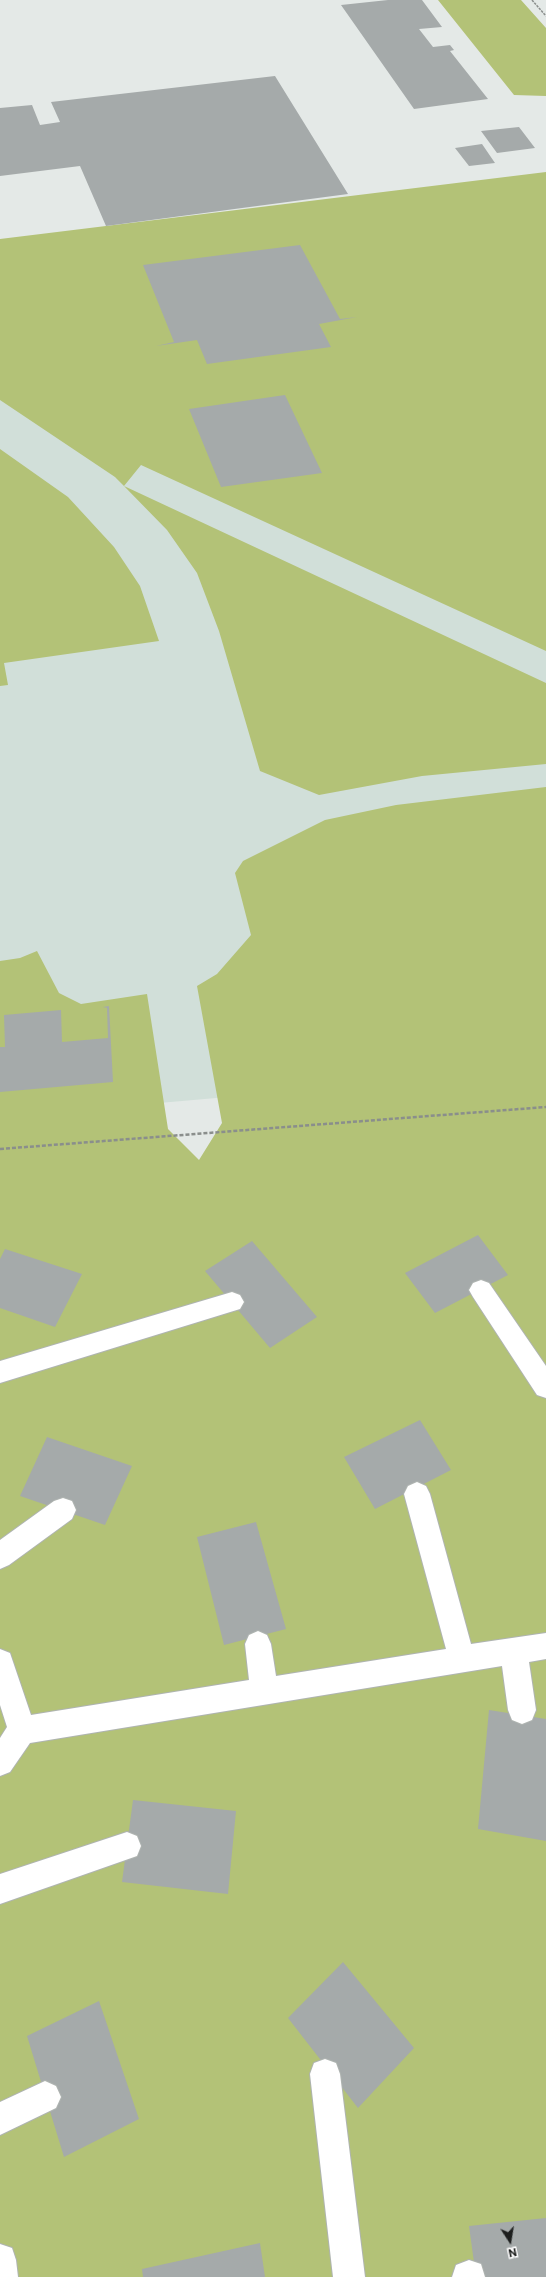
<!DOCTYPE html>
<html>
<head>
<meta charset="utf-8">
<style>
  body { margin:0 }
  #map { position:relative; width:546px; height:2277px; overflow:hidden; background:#e4e9e7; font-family:Commissioner,sans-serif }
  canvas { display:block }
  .north { position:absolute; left:490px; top:2221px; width:40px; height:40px; -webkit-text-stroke:3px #fff; paint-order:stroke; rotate:168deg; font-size:11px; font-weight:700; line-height:16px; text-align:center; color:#1d1f1e }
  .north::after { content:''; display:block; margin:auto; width:14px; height:18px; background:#1d1f1e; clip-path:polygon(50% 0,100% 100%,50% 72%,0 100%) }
</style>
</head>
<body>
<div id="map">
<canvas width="546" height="2277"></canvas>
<div class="north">N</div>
</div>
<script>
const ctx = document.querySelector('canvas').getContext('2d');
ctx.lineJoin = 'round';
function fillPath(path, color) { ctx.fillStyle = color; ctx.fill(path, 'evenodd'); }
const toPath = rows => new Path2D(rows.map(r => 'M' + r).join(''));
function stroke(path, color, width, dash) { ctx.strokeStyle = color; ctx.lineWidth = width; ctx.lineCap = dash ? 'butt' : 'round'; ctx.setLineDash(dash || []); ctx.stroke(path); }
const built = toPath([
  [546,181,546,1069,0,1117,0,249]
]);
const green = toPath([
  [438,0,521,0,546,28,546,96,514,95],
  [546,172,546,651,141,465,124,486,546,683,546,764,422,776,319,795,260,771,219,631,197,573,167,530,124,486,115,477,0,400,0,239],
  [0,449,68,497,114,547,140,586,159,641,4,663,8,685,0,686],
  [546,787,546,2277,0,2277,0,961,20,958,37,951,59,993,81,1004,147,994,168,1129,199,1160,222,1123,197,986,217,974,251,935,235,873,243,861,325,820,396,805]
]);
const building = toPath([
  [388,0,422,0,442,27,419,29,433,47,450,45,454,50,450,51,488,99,414,109,341,5],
  [275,76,348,194,106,226,80,166,0,176,0,108,32,105,40,125,60,122,51,102],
  [519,127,535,148,497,153,481,131],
  [482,144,495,163,469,166,455,148],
  [300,245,340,319,357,317,319,324,331,347,207,364,197,340,156,346,174,342,143,265],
  [285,395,322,473,221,487,189,409],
  [109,1006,113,1082,0,1092,0,1047,5,1047,4,1015,61,1010,62,1042,108,1038,107,1008,103,1007],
  [478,1235,508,1275,435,1313,405,1273],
  [252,1241,317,1317,270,1348,205,1271],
  [5,1249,82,1274,55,1327,0,1308,0,1259],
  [420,1420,451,1470,375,1509,344,1457],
  [47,1437,132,1466,105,1525,20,1496],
  [256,1522,286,1629,224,1645,197,1537],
  [489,1710,546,1719,546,1841,478,1829],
  [133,1800,236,1811,228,1894,122,1882],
  [343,1962,414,2048,358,2108,288,2018],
  [99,2001,139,2119,64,2157,27,2036],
  [546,2218,546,2277,476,2277,469,2226],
  [260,2243,265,2277,143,2277,142,2269]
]);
const pathFar1 = toPath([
  [532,0,546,16]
]);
const path = toPath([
  [0,1149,546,1107]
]);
const service = toPath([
  [481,1280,489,1283,546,1366,546,1398,537,1395,473,1297,469,1290,473,1283,481,1280],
  [232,1292,240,1295,244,1302,240,1309,0,1383,0,1361,232,1292],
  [417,1482,426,1486,430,1494,471,1644,546,1633,546,1659,529,1662,536,1710,532,1720,522,1724,512,1720,508,1710,502,1666,30,1743,10,1772,0,1776,0,1738,7,1727,0,1705,0,1649,10,1653,31,1715,249,1680,245,1644,249,1635,258,1631,267,1635,271,1644,276,1676,446,1649,404,1494,408,1486,417,1482],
  [63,1498,72,1501,76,1510,72,1519,9,1565,0,1569,0,1540,54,1501,63,1498],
  [127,1832,137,1836,141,1846,137,1856,0,1904,0,1874,127,1832],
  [325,2059,336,2063,340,2074,365,2277,333,2277,310,2074,314,2063,325,2059],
  [45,2081,56,2086,61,2097,56,2108,0,2135,0,2102,45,2081],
  [0,2244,12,2248,16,2260,18,2277,0,2277,0,2244],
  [469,2260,481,2264,485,2277,452,2277,456,2265,469,2260]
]);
fillPath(built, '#d1dfd9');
fillPath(green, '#b3c277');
fillPath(building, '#a5aaaa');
stroke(service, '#afb4b1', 2);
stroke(pathFar1, '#8a8e8c', 1.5, [2.5, 1]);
stroke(path, '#8a8e8c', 2.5, [4, 2]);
fillPath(service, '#fff');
</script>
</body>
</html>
